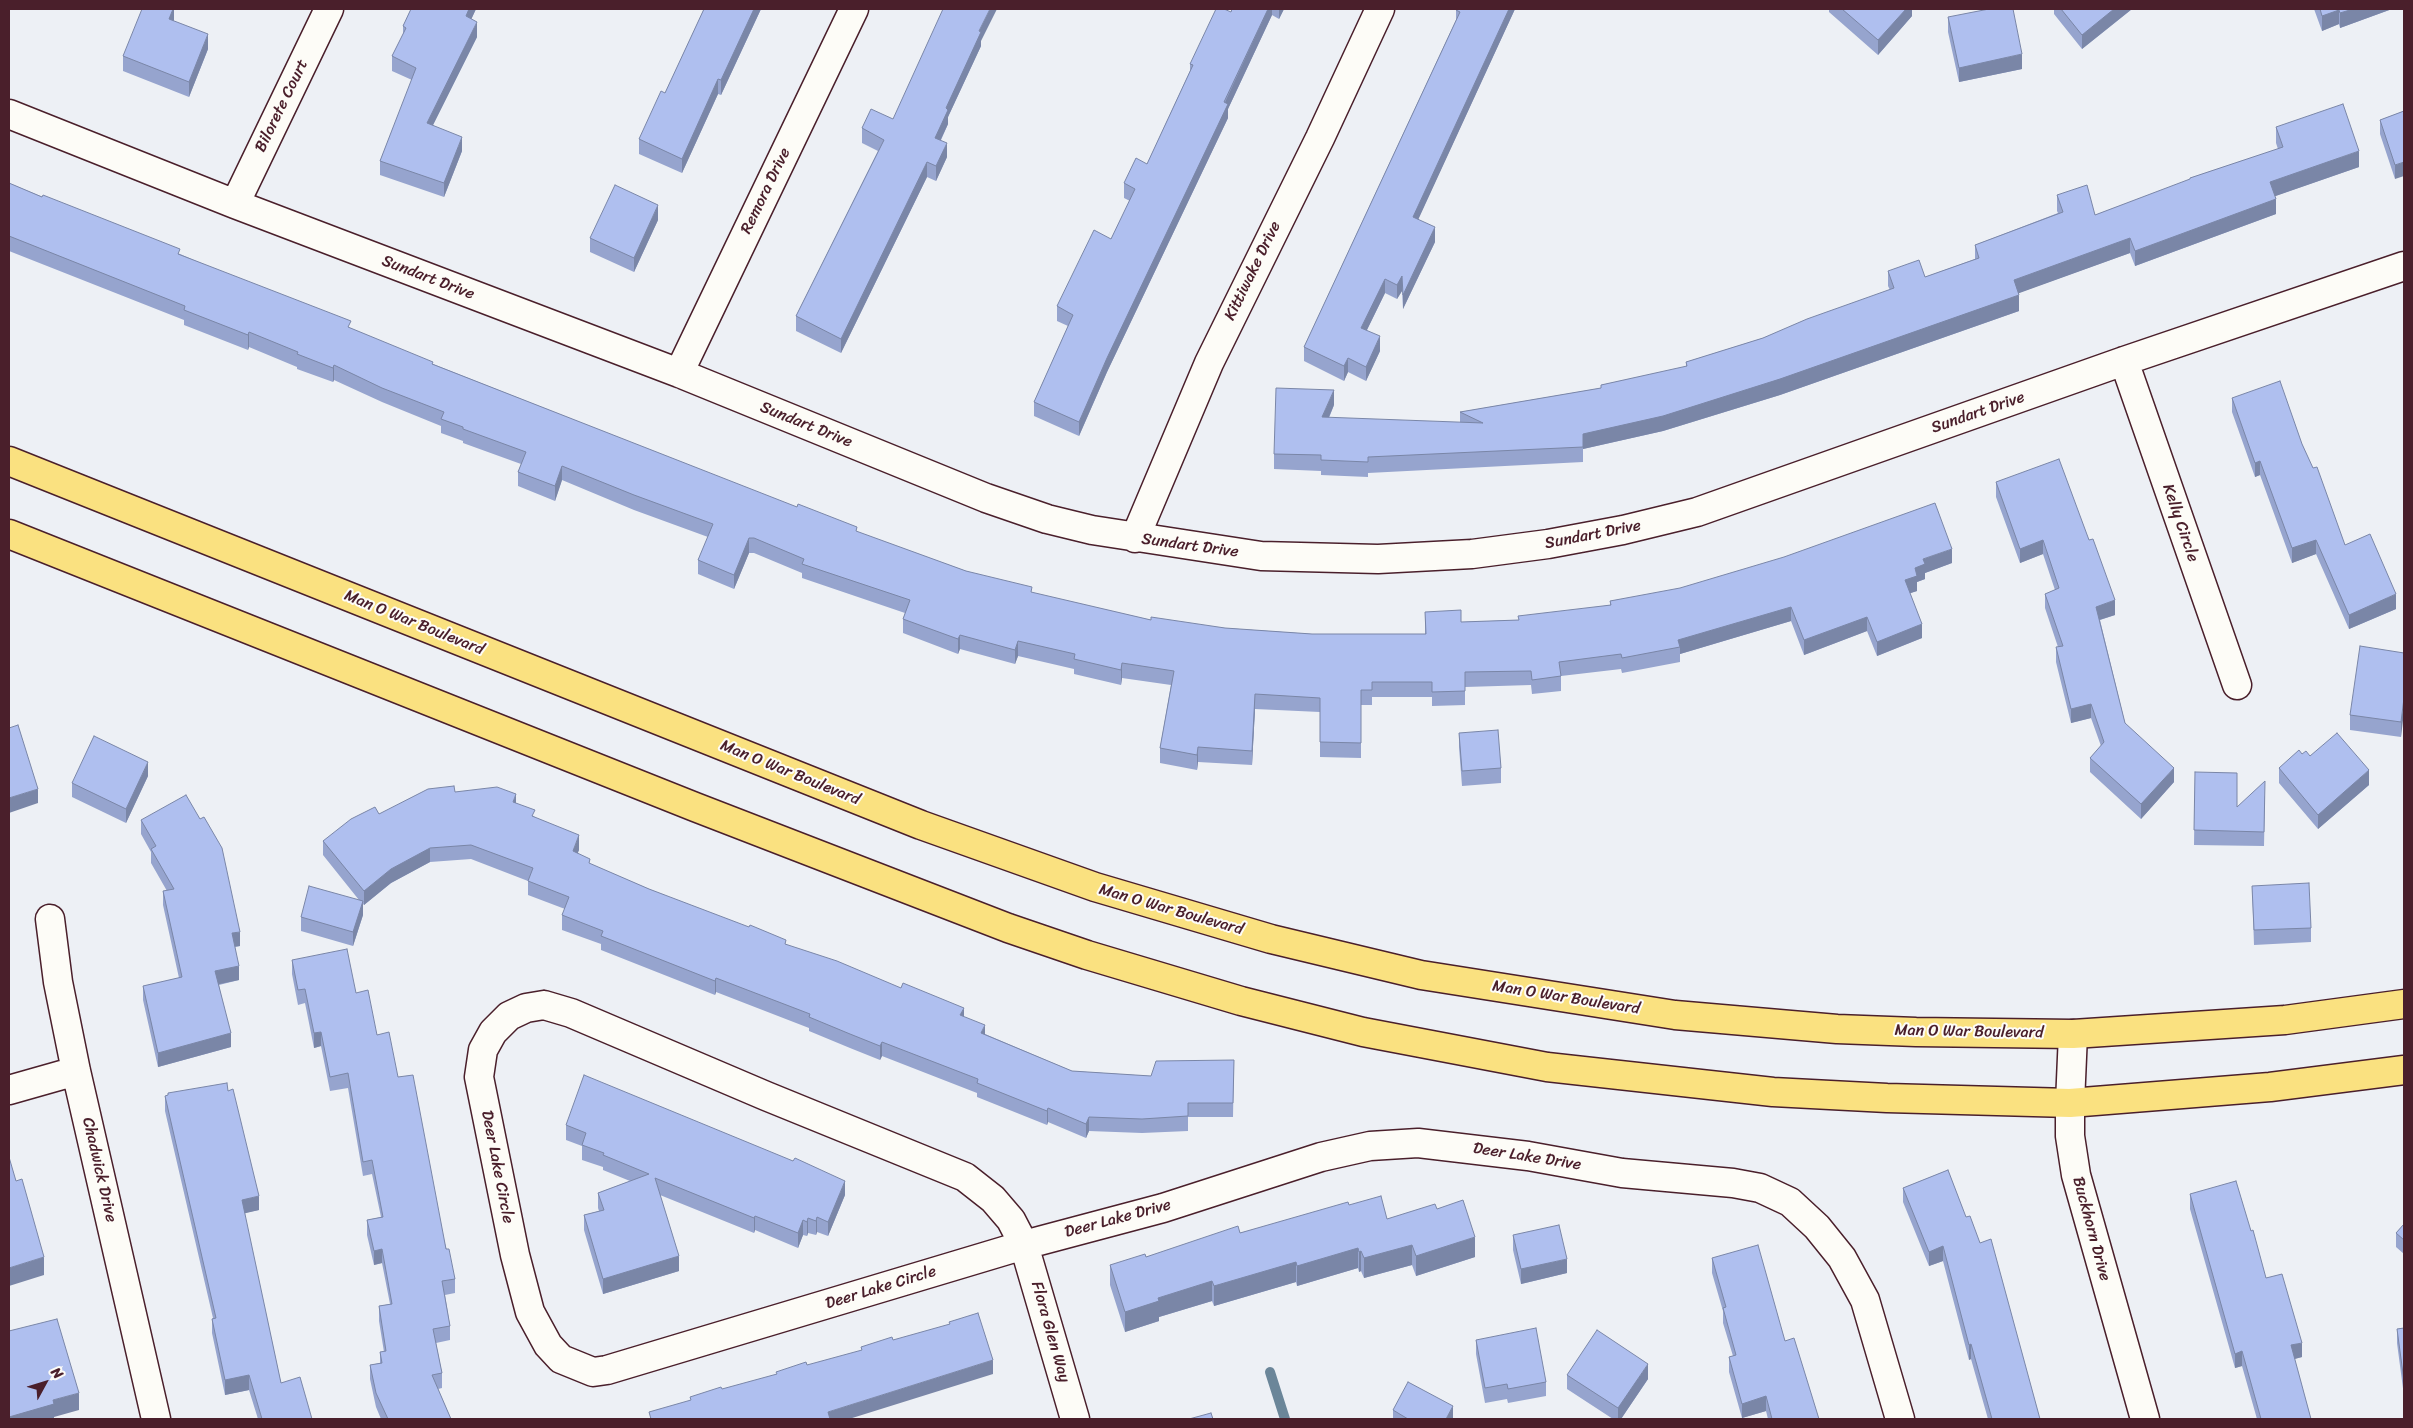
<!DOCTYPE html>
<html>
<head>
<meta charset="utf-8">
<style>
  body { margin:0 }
  #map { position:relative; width:2413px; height:1428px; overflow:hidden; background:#edf0f5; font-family:Sriracha,sans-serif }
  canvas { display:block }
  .frame { position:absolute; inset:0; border:10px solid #4a1f2b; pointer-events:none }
  .north { position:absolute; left:20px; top:1358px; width:50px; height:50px; -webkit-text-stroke:4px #fdfcf7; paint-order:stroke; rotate:51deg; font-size:14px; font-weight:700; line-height:20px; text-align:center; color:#4a1f2b }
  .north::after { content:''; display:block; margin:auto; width:18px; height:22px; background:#4a1f2b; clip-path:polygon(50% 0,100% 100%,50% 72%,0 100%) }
</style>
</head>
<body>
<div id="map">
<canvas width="2413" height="1428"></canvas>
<div class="frame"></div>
<div class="north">N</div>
</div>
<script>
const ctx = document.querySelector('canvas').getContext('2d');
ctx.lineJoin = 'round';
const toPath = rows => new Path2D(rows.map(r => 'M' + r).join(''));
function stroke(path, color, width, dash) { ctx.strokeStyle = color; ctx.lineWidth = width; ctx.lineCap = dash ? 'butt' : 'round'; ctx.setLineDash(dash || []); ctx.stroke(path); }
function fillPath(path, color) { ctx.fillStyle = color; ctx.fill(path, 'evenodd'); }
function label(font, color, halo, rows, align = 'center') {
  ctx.font = font + ' Sriracha,sans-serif'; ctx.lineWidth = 4; ctx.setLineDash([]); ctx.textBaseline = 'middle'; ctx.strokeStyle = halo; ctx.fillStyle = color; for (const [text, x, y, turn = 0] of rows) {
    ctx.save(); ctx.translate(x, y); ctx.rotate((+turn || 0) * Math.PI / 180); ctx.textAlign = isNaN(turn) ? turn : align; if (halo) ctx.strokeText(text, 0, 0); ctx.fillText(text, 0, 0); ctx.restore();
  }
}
const stream = toPath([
  [1270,1372,1285,1419]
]);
const minor = toPath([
  [9,114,235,204,679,373,986,498,1047,519,1092,530,1261,556,1378,559,1472,554,1548,544,1623,530,1697,512,2124,361,2404,266],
  [235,204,329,9],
  [2124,361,2237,685],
  [679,373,854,9],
  [1135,538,1209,363,1320,138,1380,9],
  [50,919,58,982,76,1071,156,1419],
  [544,1005,571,1013,766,1096,965,1177,993,1199,1011,1220,1024,1245,607,1370,593,1372,561,1359,548,1345,530,1312,515,1255,479,1077,483,1050,493,1032,509,1016,526,1008,544,1005],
  [9,1090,76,1071],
  [1075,1419,1024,1245,1163,1208,1321,1157,1370,1146,1418,1143,1528,1156,1622,1173,1733,1183,1760,1188,1790,1202,1817,1227,1842,1258,1865,1300,1900,1419]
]);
const tertiary = toPath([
  [2073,1034,2070,1103,2070,1136,2076,1175,2145,1419]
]);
const primary = toPath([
  [9,461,921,825,1095,887,1271,939,1421,975,1675,1015,1837,1029,1916,1032,2073,1034,2285,1020,2404,1004],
  [9,534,695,807,1008,928,1087,955,1241,1001,1363,1032,1547,1067,1773,1092,1887,1098,2070,1103,2270,1087,2404,1070]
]);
const wall = toPath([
  [174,9,174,21,208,49,189,97,123,71,123,56],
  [411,9,476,9,471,19,477,37,433,125,462,151,444,197,380,175,380,161,412,80,392,71,392,56,403,35,403,26],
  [704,9,761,9,721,95,718,94,682,173,639,154,639,139,665,93],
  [1232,9,1284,9,1279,19,1272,15,1228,109,1228,118,1107,372,1079,436,1034,416,1034,402,1068,326,1057,321,1057,306,1111,239,1130,201,1124,198,1124,183,1147,164,1190,71,1190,64,1231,12],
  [1515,9,1418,219,1435,242,1403,309,1402,291,1397,299,1385,293,1367,330,1380,351,1366,381,1348,372,1344,381,1304,361,1304,347,1456,20,1456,10],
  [1829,9,1912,9,1912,16,1878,55,1829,12],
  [2054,9,2132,9,2082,49,2054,14],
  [2314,9,2392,9,2340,28,2339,24,2322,31],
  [1948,17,2022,69,1959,82,1948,32],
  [981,41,981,46,948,117,948,124,941,140,947,157,936,181,927,177,841,353,796,331,796,316,878,151,862,143,862,128,893,119],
  [2404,111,2395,179,2380,134,2380,120],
  [2276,127,2359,167,2275,196,2276,214,2135,266,2130,253,2018,293,2019,311,1780,395,1663,431,1583,449,1583,462,1368,473,1368,477,1321,475,1321,471,1274,469,1274,454,1334,405,1329,418,1460,423,1460,412,1601,388,1601,385,1686,367,1686,362,1763,338,1890,290,1888,286,1888,271,1925,277,1975,259,1975,245,2058,213,2057,211,2057,195,2095,215,2190,180,2190,178,2278,149,2276,143],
  [9,183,180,254,433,364,857,532,966,571,1032,593,1151,620,1225,628,1312,634,1425,634,1425,612,1461,622,1518,620,1610,605,1610,601,1952,563,1925,573,1925,579,1917,582,1917,591,1910,593,1922,638,1877,656,1867,631,1804,655,1791,621,1680,654,1680,662,1622,673,1621,669,1561,676,1561,691,1532,694,1531,685,1465,687,1465,705,1432,706,1432,697,1372,697,1372,705,1361,705,1361,758,1320,757,1320,712,1255,709,1252,765,1198,762,1197,770,1160,763,1160,748,1171,685,1122,678,1121,685,1074,674,1074,669,1018,656,1015,664,960,649,958,654,903,633,903,619,905,613,802,578,802,573,754,553,749,553,734,589,698,574,698,560,708,537,634,510,562,480,555,501,518,486,518,472,521,464,463,443,463,441,441,433,441,426,382,402,334,380,333,382,297,369,297,367,249,347,248,350,184,325,184,320,9,251],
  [658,220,634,272,590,252,590,238],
  [2232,398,2302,444,2345,545,2396,609,2349,629,2316,554,2292,563,2260,475,2255,477,2232,412],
  [1996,482,2115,615,2100,620,2125,723,2174,782,2141,819,2090,772,2090,758,2101,746,2091,718,2071,723,2056,662,2056,647,2058,647,2045,608,2045,594,2055,590,2043,554,2020,563,1996,497],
  [2404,653,2401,737,2350,730,2350,715],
  [1459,733,1501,768,1501,783,1462,786,1459,747],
  [2302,754,2310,756,2369,785,2318,829,2279,783,2279,768],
  [2195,772,2237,807,2265,796,2264,846,2194,845],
  [148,776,126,823,72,797,72,783],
  [455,792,516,803,579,850,577,853,590,864,649,889,964,1017,985,1034,1072,1071,1151,1076,1234,1060,1233,1117,1188,1117,1188,1131,1142,1133,1089,1131,1086,1138,1048,1122,1047,1125,977,1097,977,1093,882,1056,880,1060,850,1048,809,1031,809,1028,716,992,715,995,601,950,601,944,562,930,562,915,565,909,528,895,528,881,471,859,430,862,391,883,364,905,363,904,363,915,353,946,301,931,301,917,359,900,323,855,323,841,379,814],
  [141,820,240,946,235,947,239,980,219,985,231,1047,158,1067,143,1000,143,986,179,978,163,905,163,891,167,891,151,863,151,852,141,834],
  [2252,886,2311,928,2311,942,2254,945],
  [292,960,356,993,398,1077,455,1279,455,1293,445,1295,450,1326,450,1340,436,1343,442,1373,442,1388,438,1389,451,1419,381,1419,376,1407,370,1379,370,1365,380,1363,380,1352,384,1352,379,1321,379,1306,390,1304,382,1263,374,1265,367,1235,367,1220,381,1217,372,1174,363,1176,348,1088,330,1091,321,1046,314,1048,305,1003,298,1005,292,974],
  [168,1093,259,1210,244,1213,281,1383,312,1419,258,1419,249,1390,225,1395,212,1333,212,1319,213,1318,165,1111,165,1096,168,1096],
  [566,1125,845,1195,828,1236,817,1232,816,1235,808,1233,807,1236,803,1235,798,1248,755,1230,754,1233,660,1195,679,1271,603,1294,584,1230,584,1215,599,1211,598,1208,598,1193,630,1181,603,1170,603,1167,582,1160,582,1146,566,1140],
  [1948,1170,2040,1419,1988,1419,1971,1359,1969,1360,1943,1261,1929,1266,1903,1202,1903,1188],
  [2190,1194,2251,1231,2266,1278,2302,1357,2294,1359,2311,1419,2257,1419,2242,1366,2235,1368,2190,1209],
  [1349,1205,1387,1219,1437,1209,1475,1257,1416,1276,1412,1265,1364,1278,1361,1271,1359,1272,1358,1268,1297,1286,1296,1282,1214,1306,1212,1301,1159,1317,1159,1321,1125,1332,1110,1285,1110,1265,1146,1257],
  [2404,1224,2404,1254,2396,1247,2396,1233],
  [1513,1235,1567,1273,1521,1284,1513,1250],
  [1712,1258,1785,1341,1819,1419,1768,1419,1766,1411,1742,1418,1729,1372,1729,1357,1733,1356,1723,1323,1723,1311,1712,1273],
  [2404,1328,2404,1396,2397,1343,2397,1329],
  [1476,1340,1546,1382,1546,1396,1508,1403,1507,1399,1485,1403,1476,1354],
  [1567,1375,1648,1379,1621,1419,1613,1419,1567,1389],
  [1393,1410,1453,1419,1393,1419]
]);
const shadedWall = toPath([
  [173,9,174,9,174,21,169,19],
  [469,9,476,9,466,31,466,16],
  [754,9,761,9,721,95,721,80],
  [990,9,997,9,981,41,981,46,948,117,948,124,935,152,935,138,946,108,979,31],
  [1268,9,1272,9,1272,15,1228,109,1228,118,1107,372,1079,436,1079,422,1107,358],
  [1279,9,1284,9,1279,19],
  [1509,9,1515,9,1413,231,1413,217],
  [1906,9,1912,9,1912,16,1878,55,1878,40],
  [2114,9,2132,9,2082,49,2082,35],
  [2353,9,2392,9,2340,28,2340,13],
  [2339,10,2339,24,2322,31,2322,16],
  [477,22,477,37,427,137,427,123],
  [208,34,208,49,189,97,189,82],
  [2022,54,2022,69,1959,82,1959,68],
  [718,79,718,94,682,173,682,159],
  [462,137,462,151,444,197,444,183],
  [947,143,947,157,936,181,936,166],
  [2359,151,2359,167,2270,198,2270,182],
  [927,162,927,177,841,353,841,339],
  [2404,162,2404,176,2395,179,2395,165],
  [2276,199,2276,214,2135,266,2135,251],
  [658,205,658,220,634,272,634,258],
  [1435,227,1435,242,1403,309,1403,295],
  [2130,238,2130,253,2014,295,2014,280],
  [1402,276,1402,291,1397,299,1397,285],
  [1385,279,1385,293,1361,342,1361,328],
  [2019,295,2019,311,1780,395,1663,431,1583,449,1583,434],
  [249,332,249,347,248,350,248,335],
  [1380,336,1380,351,1366,381,1366,367],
  [1348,358,1348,372,1344,381,1344,366],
  [334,365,334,380,333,382,333,368],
  [1334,390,1334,405,1322,433,1322,417],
  [2260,461,2260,475,2255,477,2255,463],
  [562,466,562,480,555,501,555,486],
  [749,538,749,553,734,589,734,575],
  [2043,540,2043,554,2020,563,2020,549],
  [2316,540,2316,554,2292,563,2292,548],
  [1952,549,1952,563,1925,573,1925,579,1917,582,1917,591,1905,595,1905,580,1915,568,1923,559],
  [2396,594,2396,609,2349,629,2349,615],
  [2115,600,2115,615,2096,621,2096,607],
  [1791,607,1791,621,1680,654,1680,647,1678,640],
  [1867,617,1867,631,1804,655,1804,640],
  [1922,624,1922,638,1877,656,1877,642],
  [960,635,960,649,958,654,958,639],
  [1018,641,1018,656,1015,664,1015,650],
  [1122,663,1122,678,1121,685,1121,670],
  [1255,694,1255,709,1252,765,1252,751],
  [2404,698,2404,712,2401,737,2401,722],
  [2091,704,2091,718,2071,723,2071,709],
  [1198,747,1198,762,1197,770,1197,755],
  [148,762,148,776,126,823,126,809],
  [2174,768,2174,782,2141,819,2141,804],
  [2369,770,2369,785,2318,829,2318,815],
  [38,789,38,803,9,813,9,798],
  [516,794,516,808,513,802],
  [579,835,579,850,573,866,573,851],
  [430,848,430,862,391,883,364,905,364,891,391,869],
  [363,901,363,915,353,946,353,932],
  [240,932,240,946,232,947,232,933],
  [239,966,239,980,215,985,215,971],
  [716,978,716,992,715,995,715,981],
  [964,1008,964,1022,960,1015],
  [985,1025,985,1039,981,1033],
  [321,1032,321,1046,314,1048,314,1033],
  [231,1033,231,1047,158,1067,158,1053],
  [882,1042,882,1056,880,1060,880,1046],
  [1048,1108,1048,1122,1047,1125,1047,1111],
  [1089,1117,1089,1131,1086,1138,1086,1124],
  [845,1181,845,1195,828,1236,828,1222],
  [259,1196,259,1210,242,1214,242,1200],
  [755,1216,755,1230,754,1233,754,1218],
  [817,1217,817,1232,816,1235,816,1221],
  [808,1218,808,1233,807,1236,807,1222],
  [803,1220,803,1235,798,1248,798,1233],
  [1475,1237,1475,1257,1416,1276,1416,1256],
  [1412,1245,1412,1265,1364,1278,1364,1258],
  [1943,1246,1943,1261,1929,1266,1929,1252],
  [1358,1248,1358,1268,1297,1286,1297,1266],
  [382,1249,382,1263,374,1265,374,1251],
  [1361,1251,1361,1271,1359,1272,1359,1252],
  [679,1256,679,1271,603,1294,603,1279],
  [44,1257,44,1275,9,1286,9,1268],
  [1567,1259,1567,1273,1521,1284,1521,1269],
  [1296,1262,1296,1282,1214,1306,1214,1286],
  [1212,1281,1212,1301,1159,1317,1159,1321,1125,1332,1125,1312,1158,1298],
  [2302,1343,2302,1357,2291,1360,2291,1345],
  [1971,1344,1971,1359,1969,1360,1969,1345],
  [2242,1351,2242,1366,2235,1368,2235,1354],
  [993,1360,993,1374,849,1419,828,1419,828,1412],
  [1648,1364,1648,1379,1621,1419,1618,1419,1618,1408],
  [249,1375,249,1390,225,1395,225,1380],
  [79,1393,79,1410,54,1417,54,1419,9,1419,9,1417,53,1400],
  [1766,1396,1766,1411,1742,1418,1742,1404],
  [1453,1406,1453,1419,1446,1419]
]);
const building = toPath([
  [142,9,173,9,169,19,208,34,189,82,123,56,142,9],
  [411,9,469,9,466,16,477,22,427,123,462,137,444,183,380,161,416,68,392,56,406,28,403,26,411,9],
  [704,9,754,9,721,80,718,79,682,159,639,139,661,91,665,93,704,9],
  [943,9,990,9,979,31,981,32,946,108,948,110,935,138,947,143,936,166,927,162,841,339,796,316,884,140,862,128,871,109,893,119,943,9],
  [1216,9,1224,9,1231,12,1232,9,1268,9,1224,102,1228,104,1107,358,1079,422,1034,402,1073,315,1057,306,1094,230,1111,239,1135,189,1124,183,1136,158,1147,164,1193,65,1190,64,1216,9],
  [1456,9,1509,9,1413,217,1435,227,1403,295,1402,276,1397,285,1385,279,1361,328,1380,336,1366,367,1348,358,1344,366,1304,347,1460,12,1456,10,1456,9],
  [1842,9,1906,9,1878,40,1842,9],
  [1989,9,2013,9,2022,54,1959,68,1948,17,1989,9],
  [2061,9,2114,9,2082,35,2061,9],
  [2320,9,2353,9,2340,13,2339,10,2322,16,2320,9],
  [2343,104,2359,151,2270,182,2276,199,2135,251,2130,238,2014,280,2019,295,1780,379,1663,416,1583,434,1583,447,1368,457,1368,462,1321,460,1321,455,1274,454,1276,388,1334,390,1322,417,1483,423,1460,412,1601,388,1601,385,1687,366,1686,362,1763,338,1807,319,1894,288,1888,271,1919,260,1925,277,1979,258,1975,245,2063,212,2057,195,2087,185,2095,215,2190,179,2190,178,2283,147,2276,127,2343,104],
  [2404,111,2404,162,2395,165,2380,120,2404,111],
  [9,183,42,197,43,195,180,249,178,254,351,321,348,327,433,362,432,364,797,507,798,504,857,527,856,531,966,571,1032,587,1031,592,1151,620,1151,617,1225,628,1312,634,1426,634,1425,612,1461,610,1461,622,1519,620,1518,616,1611,605,1610,601,1680,588,1784,557,1935,503,1952,549,1923,559,1925,564,1915,568,1917,576,1905,580,1922,624,1877,642,1867,617,1804,640,1791,607,1678,640,1680,647,1622,658,1621,654,1559,662,1561,676,1532,680,1531,671,1465,672,1465,691,1432,692,1432,682,1372,682,1372,690,1361,690,1361,743,1320,742,1320,698,1255,694,1252,751,1198,747,1197,755,1160,748,1174,671,1122,663,1121,670,1074,659,1075,654,1018,641,1015,650,960,635,958,639,903,619,910,600,802,564,804,559,754,538,749,538,734,575,698,560,713,524,634,495,562,466,555,486,518,472,526,452,463,429,463,427,441,419,444,412,382,388,334,365,333,368,297,354,298,352,249,332,248,335,184,310,185,306,9,236,9,183],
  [615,185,658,205,634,258,590,238,615,185],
  [2280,381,2302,444,2313,468,2317,467,2345,545,2370,534,2396,594,2349,615,2316,540,2292,548,2260,461,2255,463,2232,398,2280,381],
  [2059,459,2089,540,2093,539,2115,600,2096,607,2125,723,2174,768,2141,804,2090,758,2104,742,2091,704,2071,709,2056,647,2063,646,2045,594,2059,588,2043,540,2020,549,1996,482,2059,459],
  [2360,646,2404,653,2404,698,2401,722,2350,715,2360,646],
  [18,725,38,789,9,798,9,728,18,725],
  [1498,730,1501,768,1462,771,1459,733,1498,730],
  [2337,733,2369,770,2318,815,2279,768,2299,750,2302,754,2306,751,2310,756,2337,733],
  [94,736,148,762,126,809,72,783,94,736],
  [2195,772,2237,773,2237,807,2265,781,2264,832,2194,830,2195,772],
  [454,786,455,792,497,787,516,794,513,802,535,810,532,816,579,835,573,851,590,859,589,863,649,889,749,927,750,925,786,940,785,944,837,961,901,988,903,983,964,1008,960,1015,985,1025,981,1033,1072,1071,1151,1076,1156,1061,1234,1060,1233,1103,1188,1103,1188,1116,1142,1119,1089,1117,1086,1124,1048,1108,1047,1111,977,1083,978,1079,882,1042,880,1046,850,1034,809,1017,810,1014,716,978,715,981,601,936,603,931,562,915,569,897,528,881,533,868,471,845,430,848,391,869,364,891,323,841,351,819,375,807,379,814,428,789,454,786],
  [186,795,200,819,204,817,222,848,240,932,232,933,239,966,215,971,231,1033,158,1053,143,986,182,977,163,891,174,889,151,849,156,846,141,820,186,795],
  [2309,883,2311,928,2254,930,2252,886,2309,883],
  [309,886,363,901,353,932,301,917,309,886],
  [347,949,356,993,368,990,377,1035,389,1032,398,1077,413,1075,446,1249,449,1249,455,1279,442,1281,450,1326,433,1329,442,1373,432,1375,451,1419,388,1419,376,1393,370,1365,382,1363,380,1352,386,1351,379,1306,392,1304,382,1249,374,1251,367,1220,383,1217,372,1160,363,1162,348,1073,330,1077,321,1032,314,1033,305,989,298,990,292,960,347,949],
  [584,1075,793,1161,795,1158,845,1181,828,1222,817,1217,816,1221,808,1218,807,1222,803,1220,798,1233,755,1216,754,1218,655,1178,679,1256,603,1279,584,1215,604,1210,598,1193,649,1174,603,1155,604,1153,582,1145,586,1133,566,1125,584,1075],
  [227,1083,228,1091,233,1089,259,1196,242,1200,281,1383,300,1377,312,1419,262,1419,249,1375,225,1380,212,1319,216,1318,165,1096,168,1095,168,1093,227,1083],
  [9,1157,16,1181,22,1179,44,1257,9,1268,9,1157],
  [1948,1170,1966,1217,1970,1216,1980,1243,1991,1239,2040,1419,1992,1419,1971,1344,1969,1345,1943,1246,1929,1252,1903,1188,1948,1170],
  [2236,1181,2251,1231,2253,1230,2266,1278,2282,1274,2302,1343,2291,1345,2311,1419,2261,1419,2242,1351,2235,1354,2190,1194,2236,1181],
  [1381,1196,1387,1219,1435,1204,1437,1209,1463,1200,1475,1237,1416,1256,1412,1245,1364,1258,1361,1251,1359,1252,1358,1248,1297,1266,1296,1262,1214,1286,1212,1281,1158,1298,1159,1301,1125,1312,1110,1265,1145,1254,1146,1257,1238,1226,1240,1233,1348,1202,1349,1205,1381,1196],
  [2404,1224,2404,1240,2396,1233,2404,1224],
  [1559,1225,1567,1259,1521,1269,1513,1235,1559,1225],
  [1758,1245,1785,1341,1794,1338,1819,1419,1772,1419,1766,1396,1742,1404,1729,1357,1736,1355,1723,1308,1726,1307,1712,1258,1758,1245],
  [978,1313,993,1360,828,1412,830,1419,651,1419,649,1412,691,1400,690,1397,721,1387,722,1389,777,1374,776,1372,806,1362,807,1365,862,1350,861,1347,892,1337,893,1340,950,1324,949,1322,978,1313],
  [57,1319,79,1393,53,1400,54,1404,9,1417,9,1331,57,1319],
  [1536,1328,1546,1382,1508,1389,1507,1384,1485,1388,1476,1340,1536,1328],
  [2404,1328,2404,1381,2397,1329,2404,1328],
  [1597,1330,1648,1364,1618,1408,1567,1375,1597,1330],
  [1408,1382,1453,1406,1446,1419,1408,1419,1393,1410,1408,1382],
  [1211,1413,1213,1419,1189,1419,1211,1413]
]);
const streetNames = [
  ["Bilorete Court",282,106,-64],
  ["Remora Drive",766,191,-64],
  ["Kittiwake Drive",1253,271,-64],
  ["Sundart Drive",428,278,21],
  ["Sundart Drive",1978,413,-19],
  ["Sundart Drive",806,425,22],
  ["Kelly Circle",2180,523,71],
  ["Sundart Drive",1593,535,-11],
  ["Sundart Drive",1190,546,8],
  ["Man O War Boulevard",414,623,22],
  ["Man O War Boulevard",790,773,22],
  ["Man O War Boulevard",1171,910,16],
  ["Man O War Boulevard",1566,998,9],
  ["Man O War Boulevard",1969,1032,1],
  ["Deer Lake Drive",1527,1157,9],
  ["Deer Lake Circle",497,1167,79],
  ["Chadwick Drive",99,1170,77],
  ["Deer Lake Drive",1118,1219,-15],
  ["Buckhorn Drive",2091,1229,75],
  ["Deer Lake Circle",881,1288,-17],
  ["Flora Glen Way",1050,1332,74]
];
stroke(stream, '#6b8699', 10);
stroke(minor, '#4a1f2b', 31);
stroke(tertiary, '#4a1f2b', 31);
stroke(primary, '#4a1f2b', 31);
stroke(minor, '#fdfcf7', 28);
stroke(tertiary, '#fdfcf7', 28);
stroke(primary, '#fae180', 28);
fillPath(wall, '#96a4ce');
fillPath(shadedWall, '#7a86a7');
fillPath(building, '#afbfef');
stroke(building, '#7a86a7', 1);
label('16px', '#4a1f2b', '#fdfcf7', streetNames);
</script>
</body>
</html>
